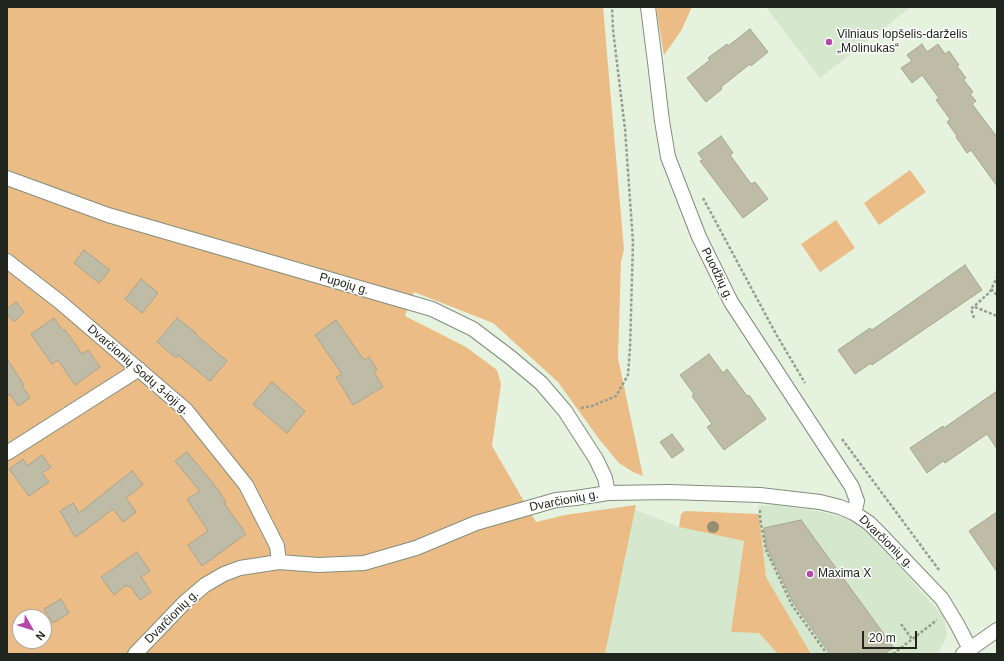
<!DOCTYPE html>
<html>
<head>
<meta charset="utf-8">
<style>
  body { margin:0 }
  #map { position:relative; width:1004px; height:661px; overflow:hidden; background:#e4f2de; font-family:Arial,sans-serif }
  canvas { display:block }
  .frame { position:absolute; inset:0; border:8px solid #20251e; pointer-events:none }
  .north { position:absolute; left:12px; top:609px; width:40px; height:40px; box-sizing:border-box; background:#fff; border:1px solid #a6a8a5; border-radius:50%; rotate:129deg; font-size:11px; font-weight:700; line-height:16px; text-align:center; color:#20251e }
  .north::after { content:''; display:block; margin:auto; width:14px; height:18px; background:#b348a8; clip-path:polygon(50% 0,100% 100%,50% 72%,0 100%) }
  .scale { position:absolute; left:862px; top:631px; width:55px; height:18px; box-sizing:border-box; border:2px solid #20251e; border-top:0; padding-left:5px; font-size:12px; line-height:14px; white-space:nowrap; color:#20251e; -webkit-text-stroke:3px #fff; paint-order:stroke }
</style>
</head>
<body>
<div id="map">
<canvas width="1004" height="661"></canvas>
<div class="frame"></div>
<div class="north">N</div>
<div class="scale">20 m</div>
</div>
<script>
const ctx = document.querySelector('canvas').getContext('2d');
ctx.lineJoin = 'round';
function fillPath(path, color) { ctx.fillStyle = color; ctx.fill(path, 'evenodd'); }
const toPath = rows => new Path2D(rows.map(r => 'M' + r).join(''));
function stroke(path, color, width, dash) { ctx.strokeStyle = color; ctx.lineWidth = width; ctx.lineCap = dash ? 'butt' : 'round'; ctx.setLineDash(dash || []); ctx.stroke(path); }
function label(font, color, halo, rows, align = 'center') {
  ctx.font = font + ' Arial,sans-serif'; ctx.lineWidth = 3; ctx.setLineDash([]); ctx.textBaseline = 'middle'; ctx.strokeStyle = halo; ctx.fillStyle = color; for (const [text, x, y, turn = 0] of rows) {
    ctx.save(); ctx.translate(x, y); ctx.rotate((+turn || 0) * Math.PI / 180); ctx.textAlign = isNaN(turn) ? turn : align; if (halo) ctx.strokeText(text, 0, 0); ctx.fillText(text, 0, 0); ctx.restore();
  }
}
const built = toPath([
  [766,7,911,7,820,78],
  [776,505,809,510,849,518,864,527,944,617,947,635,938,654,811,654,766,577,758,506],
  [635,510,679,527,744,541,731,632,759,633,778,654,605,654]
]);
const green = toPath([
  [7,7,603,7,624,250,621,261,618,358,643,476,633,472,619,463,599,439,558,382,493,323,414,292,405,316,466,347,497,370,501,384,492,446,536,522,565,515,636,505,605,654,7,654],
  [20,617,44,617,44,641,20,641],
  [656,7,692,7,681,31,664,55],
  [910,170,926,192,879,225,864,203],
  [836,220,855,248,820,272,801,244],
  [685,511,759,514,766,577,811,654,778,654,759,633,731,632,744,541,679,527,681,514]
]);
const building = toPath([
  [750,29,768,52,751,66,750,64,721,87,722,89,706,102,687,78,710,60,708,58,727,44,728,46,750,29],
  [922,44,927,52,938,44,945,54,949,51,959,65,957,66,966,78,963,79,973,92,970,94,976,101,972,104,997,137,997,186,971,150,967,153,956,137,957,136,947,122,950,119,936,100,939,98,922,75,912,83,901,68,912,61,907,55,922,44],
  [721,136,733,153,730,155,751,184,755,182,768,199,743,218,700,161,703,160,698,153,721,136],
  [84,250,110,270,99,283,74,263,84,250],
  [965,265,982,290,872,365,871,363,855,374,838,350,870,328,872,330,965,265],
  [141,279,158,293,142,313,125,299,141,279],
  [16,302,24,312,14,322,7,314,7,309,16,302],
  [54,318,63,331,65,330,82,354,88,350,100,367,75,385,58,360,52,364,31,334,54,318],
  [177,318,196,333,195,334,227,361,210,381,178,355,176,358,157,342,177,318],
  [336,320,364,360,369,357,377,370,374,372,383,387,353,405,336,377,342,374,315,335,336,320],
  [709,354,723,373,727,369,748,397,749,395,766,419,724,450,707,427,712,424,692,396,694,394,680,375,709,354],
  [7,359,24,385,22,386,30,398,18,406,10,394,7,396,7,359],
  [272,382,305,411,287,433,253,404,272,382],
  [997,391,997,449,987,434,945,463,943,461,927,473,910,448,943,426,944,428,997,391],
  [672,434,684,450,672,458,660,442,672,434],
  [187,452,216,487,226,502,224,503,246,534,202,566,188,545,208,531,187,499,200,491,175,461,187,452],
  [42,455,51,467,42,473,49,482,29,496,9,469,23,459,27,466,42,455],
  [132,471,143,485,126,498,136,512,123,522,113,509,83,532,75,537,60,511,73,503,79,513,132,471],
  [997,512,997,572,969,531,997,512],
  [801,520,894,648,883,654,830,654,793,602,766,546,764,528,801,520],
  [137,552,150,571,141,577,151,592,140,600,130,586,128,587,126,585,114,595,101,577,137,552],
  [61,599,69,613,53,623,44,609,61,599]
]);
const path = toPath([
  [703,198,776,334,805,383],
  [991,289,997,295],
  [975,307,997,316],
  [974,318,971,309,990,292,997,277],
  [581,408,592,406,616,396,628,375,630,348,633,242,625,129,613,30,612,7],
  [842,439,939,570],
  [760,510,760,518,766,550,792,605,827,654],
  [901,624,912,639],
  [893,654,937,620]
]);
const minor = toPath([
  [648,7,655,62,662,121,668,157,699,237,731,302,852,487,857,501,854,513],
  [7,178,108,215,432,309,473,329,510,357,541,383,565,411,596,459,605,478,608,493],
  [7,261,60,302,186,410,246,485,277,546,279,562],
  [7,453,139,369],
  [135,654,185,602,205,585,224,574,240,568,279,562,318,565,364,563,416,548,476,523,556,500,576,498,608,493,669,492,760,495,820,502,840,507,854,513,869,523,882,536,942,599,957,624,970,649],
  [963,654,970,649,997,630]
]);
const trees = [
  [713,527]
];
const markers = [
  [829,42,4,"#b348a8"],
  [810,574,4,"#b348a8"]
];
const poiNames = [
  ["Vilniaus lopšelis-darželis",837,35],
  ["„Molinukas“",837,49],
  ["Maxima X",818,574]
];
const streetNames = [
  ["Puodžių g.",717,274,64],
  ["Pupojų g.",344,284,16],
  ["Dvarčionių Sodų 3-ioji g.",138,370,41],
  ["Dvarčionių g.",564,501,-11],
  ["Dvarčionių g.",886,542,44],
  ["Dvarčionių g.",172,617,-45]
];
fillPath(built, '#d5e7cd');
fillPath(green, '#ebbc86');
fillPath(building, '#bebca6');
stroke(building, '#a7a590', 1);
stroke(minor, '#828e7c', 16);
stroke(path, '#949e90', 2.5, [3, 2]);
stroke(minor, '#fff', 14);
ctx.fillStyle = '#968e73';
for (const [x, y] of trees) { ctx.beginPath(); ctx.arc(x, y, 6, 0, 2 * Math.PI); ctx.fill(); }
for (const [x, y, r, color] of markers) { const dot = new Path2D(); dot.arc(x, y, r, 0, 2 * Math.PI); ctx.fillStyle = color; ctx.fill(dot); stroke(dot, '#fff', 1.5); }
label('12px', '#20251e', '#fff', poiNames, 'left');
label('12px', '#20251e', '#fff', streetNames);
</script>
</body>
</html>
